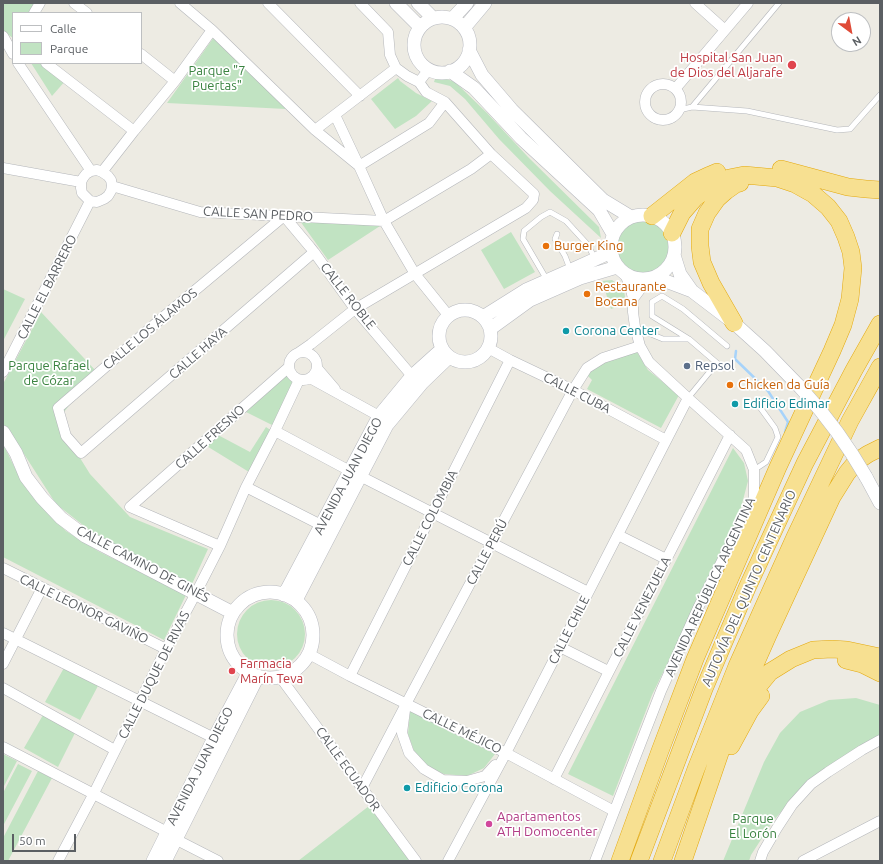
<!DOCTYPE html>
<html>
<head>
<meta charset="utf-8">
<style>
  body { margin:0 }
  #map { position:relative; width:883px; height:864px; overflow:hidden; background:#edebe3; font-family:Ubuntu,sans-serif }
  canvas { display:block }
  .frame { position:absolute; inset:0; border:4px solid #5b5f63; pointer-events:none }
  .legend { position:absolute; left:12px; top:12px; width:130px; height:52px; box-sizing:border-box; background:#fff; border:1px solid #bdbfc1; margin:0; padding:5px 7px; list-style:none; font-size:12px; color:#5b5f63 }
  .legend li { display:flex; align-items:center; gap:8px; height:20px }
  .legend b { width:20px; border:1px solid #bdbfc1 }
  .north { position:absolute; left:831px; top:12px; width:40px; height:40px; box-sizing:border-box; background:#fff; border:1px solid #bdbfc1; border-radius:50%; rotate:148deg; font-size:11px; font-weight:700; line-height:16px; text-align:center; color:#5b5f63 }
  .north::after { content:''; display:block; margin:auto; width:14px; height:18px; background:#df4b38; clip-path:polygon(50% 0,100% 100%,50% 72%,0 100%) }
  .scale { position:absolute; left:12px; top:834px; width:64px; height:18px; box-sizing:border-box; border:2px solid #5b5f63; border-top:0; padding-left:5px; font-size:12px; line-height:14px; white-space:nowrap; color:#5b5f63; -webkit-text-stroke:3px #fff; paint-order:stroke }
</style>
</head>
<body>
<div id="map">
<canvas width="883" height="864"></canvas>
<div class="frame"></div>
<ul class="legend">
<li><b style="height:5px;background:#fff"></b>Calle</li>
<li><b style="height:11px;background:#c1e3c2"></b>Parque</li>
</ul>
<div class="north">N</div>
<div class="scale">50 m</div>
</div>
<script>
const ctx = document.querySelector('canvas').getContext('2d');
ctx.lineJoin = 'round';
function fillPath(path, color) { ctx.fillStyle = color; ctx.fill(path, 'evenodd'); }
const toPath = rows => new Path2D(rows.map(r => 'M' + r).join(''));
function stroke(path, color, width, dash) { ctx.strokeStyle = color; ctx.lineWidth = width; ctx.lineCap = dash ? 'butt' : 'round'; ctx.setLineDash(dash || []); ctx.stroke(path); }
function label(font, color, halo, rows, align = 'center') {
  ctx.font = font + ' Ubuntu,sans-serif'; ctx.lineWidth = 3.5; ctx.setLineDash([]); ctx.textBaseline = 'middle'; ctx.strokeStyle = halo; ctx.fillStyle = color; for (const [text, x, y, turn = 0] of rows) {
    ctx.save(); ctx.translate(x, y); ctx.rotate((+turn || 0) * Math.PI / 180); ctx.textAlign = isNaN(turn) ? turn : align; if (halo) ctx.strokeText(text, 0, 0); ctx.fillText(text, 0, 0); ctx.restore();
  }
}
const green = toPath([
  [3,3,40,3,34,13,13,13,13,38,3,31],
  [214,37,286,109,167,103],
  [31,63,42,63,66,80,52,96],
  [441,77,455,82,487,113,528,157,599,227,601,238,550,191,499,139,465,99,450,86,434,82,435,79],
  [398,78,400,81,416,93,432,101,416,116,395,129,371,99],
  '616 248a27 27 0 1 1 54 0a27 27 0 1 1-54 0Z',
  [300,221,380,226,328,260],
  [511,232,535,272,504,289,481,250],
  [612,280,619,285,624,290,625,297,623,305,611,309,602,281],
  [3,289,25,299,3,341],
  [41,312,96,371,57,421,90,474,130,517,208,549,192,584,97,536,56,504,24,454,3,426,3,384],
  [637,352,648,370,679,395,661,428,587,389,592,380,587,375,592,369,604,362],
  [287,375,295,381,274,426,246,412],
  [266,427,272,431,249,472,205,445,218,435,250,452],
  [3,444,18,474,40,505,66,531,98,551,186,595,164,640,3,557],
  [733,448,744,463,748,481,738,519,652,695,613,796,568,774],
  '237 634a34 34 0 1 1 68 0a34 34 0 1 1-68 0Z',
  [65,666,99,684,80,720,45,702],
  [856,698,880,705,880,735,870,740,796,795,773,821,751,855,749,861,723,861,764,762,780,733,800,712,829,700],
  [410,711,495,754,484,768,467,776,444,774,427,767,414,751,408,734],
  [43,715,76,731,58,767,24,748],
  [3,754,17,761,3,788],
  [18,764,32,771,3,826,3,793],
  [38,771,52,778,8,861,3,861,3,838],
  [369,806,410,861,298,861]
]);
const stream = toPath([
  [736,351,735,359,768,391,788,422,785,432]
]);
const lane = toPath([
  [692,107,779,3],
  [679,110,692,107,747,111,837,130,850,129,880,95],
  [557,234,555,239,565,256,570,269],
  [547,280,523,239,524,231,541,217,550,212,566,221,588,245,593,255],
  [636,328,663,339,689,339,717,363,688,398],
  [689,339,652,316,652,302,662,296,683,309,727,346],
  [754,470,766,462,778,437,775,428,759,406]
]);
const street = toPath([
  [74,3,87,13],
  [180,3,212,30,315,130,359,166],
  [268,3,360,96],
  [695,3,725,30],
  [34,13,40,3],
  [3,36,13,54],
  [141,54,175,81],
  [18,63,91,171],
  [46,63,134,131],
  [419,82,429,69],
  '645 102a18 18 0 1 1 36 0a18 18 0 1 1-36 0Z',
  [676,88,748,3],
  [335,115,359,166,384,221,415,274,448,315],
  [315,130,396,68],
  [359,166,429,123,445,102],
  [3,168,81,182],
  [97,170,102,172,108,176,111,180,112,186,111,191,108,196,104,199,97,202,90,201,82,193,81,188,81,182,83,178,86,174,91,171,97,170],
  [102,172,134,131,175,81,212,30],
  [112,186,200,212,384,221],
  [384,221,471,169,491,154],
  [314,252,81,453,66,436,58,408,162,318,284,216,310,247,314,252,355,309,412,376],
  [633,299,648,279],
  [488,348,510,360,573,390,666,440],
  '289 366a14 14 0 1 1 28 0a14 14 0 1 1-28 0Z',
  [298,353,311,344,355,309,526,208,533,200,534,194,491,154,445,102,426,92,419,82,407,76,396,68,390,55,388,32,360,3],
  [317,368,335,389],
  [3,372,90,201],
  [310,378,379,416],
  [275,431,350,471],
  [360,476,588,592],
  [246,487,321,525],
  [618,535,666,559],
  [220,546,130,507,289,367],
  [3,568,166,649],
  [3,633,214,738],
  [560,647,608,671],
  [309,654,350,676,506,753,614,811],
  [3,664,42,588],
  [350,676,510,360],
  [280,677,416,861],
  [3,688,115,750],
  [405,710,402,733,409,753,424,769,443,780,467,781,485,776,495,765],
  [3,747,167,832],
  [554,779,730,435],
  [362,788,406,704,573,390,587,368,603,358,640,346],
  [175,839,218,861],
  [58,861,94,793,166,649,196,593,220,546,246,487,275,431,299,380],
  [448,861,506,753,688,398],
  [595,861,661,691,698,608,754,498,754,470,746,450,688,398,649,362,640,346,635,327,633,312,633,299,631,289,625,274],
  [760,861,763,852,777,828,792,805,811,784,828,772,862,750,880,740],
  [803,861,880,821]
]);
const secondary = toPath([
  [396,3,420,27],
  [418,3,433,18],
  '414 45a28 28 0 1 1 56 0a28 28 0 1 1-56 0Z',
  [452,19,467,3],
  [464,28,485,3],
  [469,50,482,75,512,110,603,200,631,217],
  [450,71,474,88,521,138,599,210,613,234],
  '611 247a32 32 0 1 1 64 0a32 32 0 1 1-64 0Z',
  [674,255,680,274,692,291],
  [655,277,692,291,734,323,765,351,799,386],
  '439 336a26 26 0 1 1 52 0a26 26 0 1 1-52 0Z',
  [483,317,526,290,578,267,611,252],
  [490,329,530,300,580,278,617,267],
  [3,432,16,453,26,477,42,498,61,518,85,536,233,613],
  [866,477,880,503],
  '227 635a43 43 0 1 1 86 0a43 43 0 1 1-86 0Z',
  [284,595,379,416,412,376,442,349],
  [296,600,387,425,422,383,449,357],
  [153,861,214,738,249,672],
  [165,861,258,676]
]);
const highway = toPath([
  [781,169,848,187,866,189,880,190],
  [652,216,695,182,710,175,717,172],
  [734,323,711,283,702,262,700,246,700,229,707,213,717,199,726,191,736,184,740,183],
  [846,660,862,664,880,673],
  [746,704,756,689,770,672,791,659,813,650,832,649,847,650,880,657],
  [731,746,750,711,761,696],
  [620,861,660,751,695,659,778,467,832,351,843,325,850,299,853,268,851,252,846,237,839,221,828,207,813,194,795,184,777,178,744,175,729,178,705,190,695,198,682,213,672,233],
  [639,861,704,689,747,588,805,463,854,370,880,324],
  [662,861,696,769,737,666,795,537,850,421,880,367],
  [683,861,734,712,768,635,832,497,847,473,856,462,868,454,880,448]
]);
const secondaryBridge = toPath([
  [799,386,820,410,837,432,852,454,866,477]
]);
const markers = [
  [792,65,5,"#e0444e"],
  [546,246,4,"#e8710a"],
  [587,294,4,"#e8710a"],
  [566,331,4,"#0f9aa8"],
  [687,366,4,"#5c6f8a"],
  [730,385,4,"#e8710a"],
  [735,404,4,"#0f9aa8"],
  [232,671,4,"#e0444e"],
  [407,788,4,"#0f9aa8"],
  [489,824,4,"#d1479c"]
];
const healthNames = [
  ["Hospital San Juan",783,58],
  ["de Dios del Aljarafe",783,73],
  ["Farmacia",240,664,"left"],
  ["Marín Teva",240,679,"left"]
];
const parkNames = [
  ["Parque \"7",217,71],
  ["Puertas\"",217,86],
  ["Parque Rafael",49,366],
  ["de Cózar",49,381],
  ["Parque",753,819],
  ["El Lorón",753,834]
];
const streetNames = [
  ["CALLE SAN PEDRO",258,214,3],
  ["CALLE EL BARRERO",47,287,-63],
  ["CALLE ROBLE",348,296,52],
  ["CALLE LOS ÁLAMOS",150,329,-40],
  ["CALLE HAYA",198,353,-41],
  ["CALLE CUBA",577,393,27],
  ["CALLE FRESNO",210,437,-42],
  ["AVENIDA JUAN DIEGO",348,476,-62],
  ["CALLE COLOMBIA",430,518,-63],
  ["CALLE PERÚ",487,552,-62],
  ["CALLE CAMINO DE GINÉS",143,564,28],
  ["AVENIDA REPÚBLICA ARGENTINA",710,587,-65],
  ["AUTOVÍA DEL QUINTO CENTENARIO",749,588,-66],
  ["CALLE VENEZUELA",642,607,-63],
  ["CALLE LEONOR GAVIÑO",84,609,26],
  ["CALLE CHILE",569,630,-63],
  ["CALLE DUQUE DE RIVAS",154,675,-63],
  ["CALLE MÉJICO",462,731,26],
  ["AVENIDA JUAN DIEGO",200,766,-63],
  ["CALLE ECUADOR",348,769,54]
];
const foodNames = [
  ["Burger King",554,246],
  ["Restaurante",595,287],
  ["Bocana",595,302],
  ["Chicken da Guía",738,385]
];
const cultureNames = [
  ["Corona Center",574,331],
  ["Edificio Edimar",743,404],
  ["Edificio Corona",415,788]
];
const serviceNames = [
  ["Repsol",695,366]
];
const hotelNames = [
  ["Apartamentos",497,817],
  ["ATH Domocenter",497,832]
];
fillPath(green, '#c1e3c2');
stroke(stream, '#a7d3fa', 2.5);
stroke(lane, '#b4b6ba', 6);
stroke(street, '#b4b6ba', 11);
stroke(secondary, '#b7b9bf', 14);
stroke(highway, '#e3a80d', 18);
stroke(lane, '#fff', 5);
stroke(street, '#fff', 10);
stroke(secondary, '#fff', 13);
stroke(highway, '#f7e091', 17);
stroke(secondaryBridge, '#b7b9bf', 14, []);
stroke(secondaryBridge, '#fff', 13);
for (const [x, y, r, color] of markers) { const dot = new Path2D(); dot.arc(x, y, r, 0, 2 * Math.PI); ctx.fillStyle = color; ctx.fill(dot); stroke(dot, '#fff', 1.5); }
label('13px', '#be3a42', '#fff', healthNames, 'right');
label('13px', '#3a8340', '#fff', parkNames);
label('13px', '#5b5f63', '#fff', streetNames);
label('13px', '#c56008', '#fff', foodNames, 'left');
label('13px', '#0d838f', '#fff', cultureNames, 'left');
label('13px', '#4e5e75', '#fff', serviceNames, 'left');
label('13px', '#b23c85', '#fff', hotelNames, 'left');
</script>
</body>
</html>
